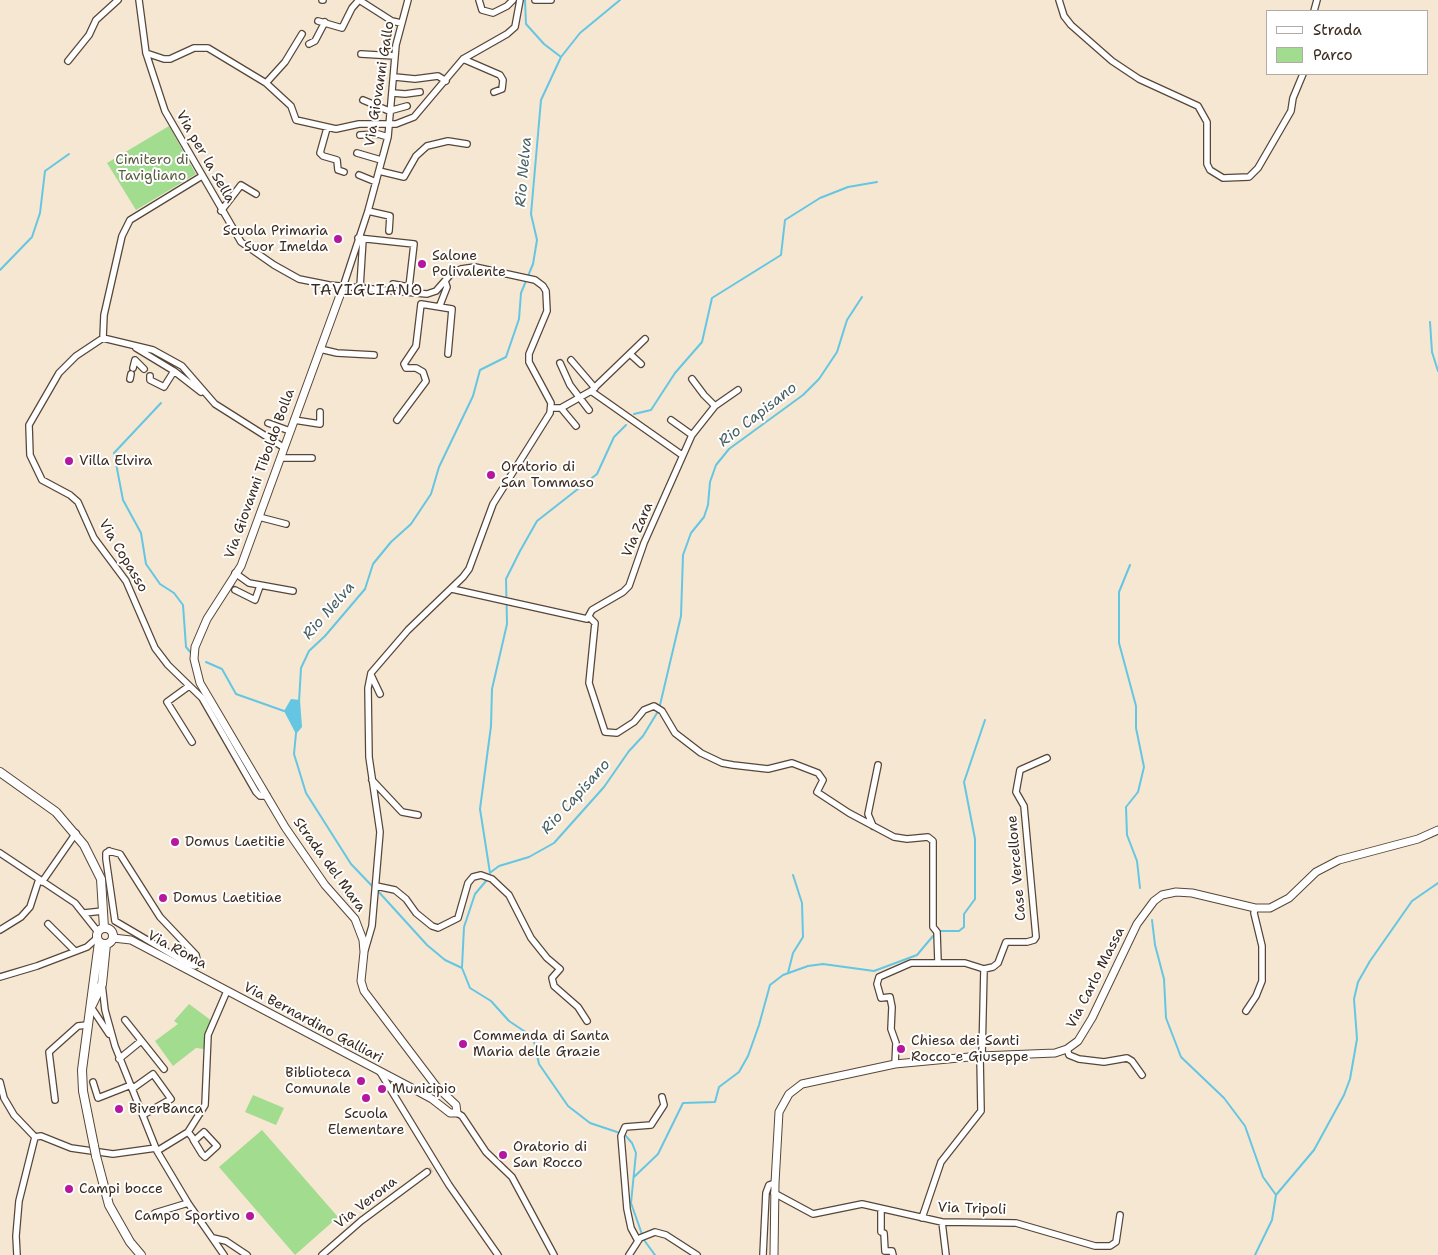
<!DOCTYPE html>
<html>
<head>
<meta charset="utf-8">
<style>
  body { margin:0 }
  #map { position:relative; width:1438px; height:1255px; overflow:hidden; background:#f6e7d2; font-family:"Shantell Sans",sans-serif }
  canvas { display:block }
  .legend { position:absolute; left:1266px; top:10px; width:162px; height:65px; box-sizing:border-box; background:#fff; border:1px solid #b1aaa5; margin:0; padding:6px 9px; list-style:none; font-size:15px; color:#3b2a1e }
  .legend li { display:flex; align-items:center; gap:10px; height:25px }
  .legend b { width:25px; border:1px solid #b1aaa5 }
</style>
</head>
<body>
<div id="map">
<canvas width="1438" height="1255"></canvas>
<ul class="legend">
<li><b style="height:6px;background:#fff"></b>Strada</li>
<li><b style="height:14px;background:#a1dc8f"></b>Parco</li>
</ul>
</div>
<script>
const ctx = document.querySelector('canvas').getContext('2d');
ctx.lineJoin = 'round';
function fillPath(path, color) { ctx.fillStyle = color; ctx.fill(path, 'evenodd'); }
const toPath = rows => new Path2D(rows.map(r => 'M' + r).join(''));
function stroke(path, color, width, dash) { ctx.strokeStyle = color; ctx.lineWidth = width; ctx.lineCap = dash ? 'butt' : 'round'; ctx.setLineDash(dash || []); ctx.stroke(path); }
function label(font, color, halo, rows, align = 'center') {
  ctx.font = font + ' "Shantell Sans",sans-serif'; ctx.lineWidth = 4; ctx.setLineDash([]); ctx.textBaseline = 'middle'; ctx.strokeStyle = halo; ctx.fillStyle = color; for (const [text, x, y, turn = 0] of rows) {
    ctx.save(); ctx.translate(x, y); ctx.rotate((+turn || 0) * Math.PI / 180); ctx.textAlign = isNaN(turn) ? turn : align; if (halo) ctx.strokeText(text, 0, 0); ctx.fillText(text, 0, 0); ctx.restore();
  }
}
const green = toPath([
  [169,126,196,174,136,210,107,163],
  [189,1004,212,1021,204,1035,204,1049,196,1048,173,1066,155,1041,178,1024,174,1021],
  [253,1095,284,1108,276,1125,245,1112],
  [262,1130,338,1217,295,1255,219,1167]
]);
const water = toPath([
  [291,699,300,700,302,727,296,734,284,711]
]);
const stream = toPath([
  [525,0,526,24,544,44,561,57],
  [0,270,32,237,40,213,45,171,69,154],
  [1430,322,1432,352,1438,371],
  [161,403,114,453,123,500,141,533,146,564,160,584,174,593,183,605,186,647,191,653],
  [634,414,651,410,675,373,702,342,712,298,781,255,785,220,820,198,848,187,877,182],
  [1130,565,1119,592,1119,643,1136,706,1136,728,1144,767,1138,792,1126,807,1127,835,1137,861,1140,888],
  [206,662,222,669,236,694,284,711],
  [299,702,301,668,309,651,325,636,365,589,373,564,391,542,411,524,431,494,439,467,473,396,480,370,506,357,519,319,521,293,533,264,537,240,531,214,541,100,561,57,580,33,620,0],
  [660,705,681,616,683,555,691,533,704,517,708,505,710,482,716,465,729,449,803,395,819,379,837,352,847,320,862,297],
  [296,733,294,754,306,793,351,864,373,887],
  [491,872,499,866,529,857,554,843,604,787,629,751,643,736,657,713],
  [490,873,480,809,491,726,492,689,507,624,506,579,520,551,537,521,597,474,614,437,626,425],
  [377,890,427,945,445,960,462,968,470,988,491,1001,509,1021,533,1037,539,1064,568,1106,590,1123,620,1133],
  [1152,920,1155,945,1164,979,1166,1018,1181,1057,1224,1098,1245,1126,1263,1177,1276,1195],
  [939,931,959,931,964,927,964,914,975,899,975,839,964,782,985,720],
  [462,967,464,927,475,894,486,881],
  [788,973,793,953,803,937,802,903,793,875],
  [625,1135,632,1143,636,1153,631,1203,644,1240,655,1255],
  [634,1177,658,1154,683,1103,715,1102,719,1087,739,1072,748,1056,759,1025,770,985,783,975,808,966,823,964,874,971,917,955,933,936],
  [1255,1255,1272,1220,1276,1195,1314,1150,1344,1095,1350,1079,1357,1039,1354,999,1358,982,1370,961,1412,901,1438,883]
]);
const minorTunnel = toPath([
  [427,1172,436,1167]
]);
const minor = toPath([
  [139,0,146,53,165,111,241,242,274,265,299,279,329,285,427,294,436,291,450,275,461,269,475,267,535,280,543,286,546,291,547,311,529,354,529,362,551,403,550,413,493,504,469,569,463,577,408,630,371,673,368,688,369,757,380,832,372,926,365,950],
  [322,0,323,0],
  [359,0,392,21,401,23],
  [479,0,482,10,493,13,507,6,513,0],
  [535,0,551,0],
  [1059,0,1064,16,1071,25,1112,61,1139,79,1198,106,1207,122,1207,164,1210,170,1223,178,1249,177,1258,168,1291,111,1293,98,1303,74],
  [1314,11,1317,0],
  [318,21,342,28,352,8,359,0],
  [309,44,315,41,325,22],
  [146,53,164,59,170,59,194,48,208,48,266,83,291,106,296,120,336,129,359,124,396,124,414,117,463,59,507,34,515,27,520,0],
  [361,54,395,56],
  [463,59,500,75,503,80,502,89,494,92],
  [68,61,89,35,96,20,118,0],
  [395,77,415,79,438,76,446,81],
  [266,83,285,62,302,34],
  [393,93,405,94,420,92],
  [363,100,389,111,407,106],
  [327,128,320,153,323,156,337,160,338,170,344,172],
  [360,135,378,134,388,137],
  [357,153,381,160],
  [379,171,404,177,416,156,427,146,448,141,467,144],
  [359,175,376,182],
  [221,211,241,185,256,194],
  [368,211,390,216,389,231],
  [358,238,414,244,409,287,393,284,392,290],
  [343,287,368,211,388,137,396,45,408,0],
  [360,287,363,239],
  [440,305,447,287,445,281],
  [103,338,104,315,122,236,130,220,202,176],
  [136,348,174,371,201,392],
  [320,349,337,353,374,355],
  [630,354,641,364],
  [571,360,595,388],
  [560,363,570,385,589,410],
  [133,368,135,360,144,369],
  [150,376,150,380,164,387,174,371],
  [130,379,131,374],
  [692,379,704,395,715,406],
  [591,391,682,455],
  [551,408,561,408,591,391,645,339],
  [561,408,576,426],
  [294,420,320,424,320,412],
  [397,420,426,381,423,372,416,368,406,368,404,364,416,346,421,304,452,309,448,354],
  [671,420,692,435],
  [268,423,290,431],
  [281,458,312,458],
  [259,517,286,524],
  [235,573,249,583,293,591],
  [452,589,587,619,592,610,623,592,629,586,644,543,692,435,715,406,738,390],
  [235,590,255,600,260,586],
  [589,617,595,623,589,683,605,732,617,733,634,722,644,710,654,706,662,711,675,733,701,753,722,763,733,765,768,769,792,763,818,773,823,780,817,792,849,813,894,837,907,839,928,837,933,841,933,927,937,932,938,962],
  [371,675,380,694],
  [189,686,167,702,192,742],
  [372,780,402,812,418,815],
  [267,796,260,796,256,792,202,698,168,665,155,648,126,581,94,538,78,502,70,495,42,480,30,455,29,425,59,373,76,356,103,338,153,350,182,366,215,404,283,447],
  [873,826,868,814,878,765],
  [109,851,120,854,160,917,196,955,198,964,195,966,188,964,115,921,106,859,106,853,109,851],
  [0,853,75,903,98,932],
  [42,882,76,833],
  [376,886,395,890,406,899,416,913,432,926,438,928,458,918,468,883,473,877,481,875,492,879,509,895,531,938,547,958,560,969,552,978,554,986,578,1007,587,1021],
  [84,913,103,911],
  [48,924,75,951],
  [0,930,21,917,30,907,39,879],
  [984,969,993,967,998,963,1006,942,1027,942,1034,940,1036,937,1024,806,1016,792,1020,770,1047,758],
  [0,977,37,966,87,947,97,938],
  [102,984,105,1010,115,1046,157,1151,188,1203,224,1255],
  [91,1007,109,1034],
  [1246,1011,1256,996,1262,981,1262,946,1254,913,1255,908],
  [125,1020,164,1069],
  [1067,1049,1069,1055,1079,1059,1104,1062,1127,1058,1132,1061,1142,1075],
  [982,1056,984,969],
  [119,1059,141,1041],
  [895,1064,896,1043,891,1029,892,1007,890,997,881,998,877,984,879,977,911,963,965,963,984,969],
  [380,1072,449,1185,498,1255],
  [0,1082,4,1098,14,1115,35,1137],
  [93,1082,98,1098,131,1085],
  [132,1089,153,1074,171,1099,143,1115],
  [55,1100,49,1052,78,1026,87,1025],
  [457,1113,462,1116,486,1152,512,1177,554,1255],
  [188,1132,192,1137,194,1141,202,1154,205,1157,217,1146,204,1132,194,1141],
  [35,1137,41,1136,71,1148,113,1154,156,1148],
  [157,1151,188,1132,205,1105,208,1035,227,991],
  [774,1193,813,1214,862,1204,942,1222,1016,1223,1095,1246,1110,1246,1116,1242,1120,1215],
  [881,1209,881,1232,884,1233,885,1251,892,1251,893,1255],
  [155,1213,188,1203],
  [922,1218,941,1162,981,1111,980,1056],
  [942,1222,946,1255],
  [213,1238,226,1241,247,1255],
  [638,1241,631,1228,627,1209,621,1136,625,1127,651,1125,664,1105,662,1097],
  [17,1255,16,1236,19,1201,35,1137],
  [322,1255,361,1221,427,1172],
  [629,1255,640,1238,655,1232,666,1235,697,1255],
  [763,1255,766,1193,769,1185,775,1183]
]);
const tertiary = toPath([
  [113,938,131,940,410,1087,432,1099,450,1113,457,1113,456,1105,436,1086,364,991,361,981,364,952,363,940,355,919,325,885,285,827,200,683,194,659,195,647,207,619,241,566,343,287],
  [774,1255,775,1183,779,1112,789,1094,802,1084,895,1064,980,1056,1055,1053,1067,1049,1078,1041,1092,1018,1137,924,1154,901,1162,895,1176,892,1192,893,1255,908,1270,908,1289,898,1316,872,1339,860,1418,839,1438,830]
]);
const secondary = toPath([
  [0,772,56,812,84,845,101,879,104,928],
  '97 936a8 8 0 1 1 16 0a8 8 0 1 1-16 0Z',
  [92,1005,102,984,106,944],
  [94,1146,83,1091,82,1070,99,942],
  [96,1156,109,1205,130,1242,141,1255]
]);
const secondaryBridge = toPath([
  [94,1146,96,1156]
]);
const markers = [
  [338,239,5,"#b5179e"],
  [422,264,5,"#b5179e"],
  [69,461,5,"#b5179e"],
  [491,475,5,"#b5179e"],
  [175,842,5,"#b5179e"],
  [163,898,5,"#b5179e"],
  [463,1044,5,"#b5179e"],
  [901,1049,5,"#b5179e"],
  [361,1081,5,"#b5179e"],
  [382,1089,5,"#b5179e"],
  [366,1098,5,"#b5179e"],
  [119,1109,5,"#b5179e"],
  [503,1155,5,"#b5179e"],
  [69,1189,5,"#b5179e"],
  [250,1216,5,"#b5179e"]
];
const streetNames = [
  ["Via Giovanni Gallo",380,84,-81],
  ["Via per la Sella",205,157,60],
  ["Via Giovanni Tiboldo Bolla",260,474,-70],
  ["Via Zara",638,530,-67],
  ["Via Copasso",123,556,59],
  ["Strada del Mara",329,865,54],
  ["Case Vercellone",1017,868,-95],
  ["Via Roma",177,950,28],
  ["Via Carlo Massa",1096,978,-63],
  ["Via Bernardino Galliari",313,1023,28],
  ["Via Verona",366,1203,-38],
  ["Via Tripoli",972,1209,2]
];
const parkNames = [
  ["Cimitero di",152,160],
  ["Tavigliano",152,176]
];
const poiNames = [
  ["Scuola Primaria",328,231,"right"],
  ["Suor Imelda",328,247,"right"],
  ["Salone",432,256],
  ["Polivalente",432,272],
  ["Villa Elvira",79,461],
  ["Oratorio di",501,467],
  ["San Tommaso",501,483],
  ["Domus Laetitie",185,842],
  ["Domus Laetitiae",173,898],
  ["Commenda di Santa",473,1036],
  ["Maria delle Grazie",473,1052],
  ["Chiesa dei Santi",911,1041],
  ["Rocco e Giuseppe",911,1057],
  ["Biblioteca",351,1073,"right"],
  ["Comunale",351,1089,"right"],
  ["Municipio",392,1089],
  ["BiverBanca",129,1109],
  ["Scuola",366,1114,"center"],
  ["Elementare",366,1130,"center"],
  ["Oratorio di",513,1147],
  ["San Rocco",513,1163],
  ["Campi bocce",79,1189],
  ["Campo Sportivo",240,1216,"right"]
];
const waterNames = [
  ["Rio Nelva",524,172,-85],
  ["Rio Capisano",758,415,-38],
  ["Rio Nelva",329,611,-49],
  ["Rio Capisano",576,797,-48]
];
const quarterNames = [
  ["TAVIGLIANO",367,291]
];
fillPath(green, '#a1dc8f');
fillPath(water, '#64c6e2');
stroke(stream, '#64c6e2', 2);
stroke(minorTunnel, '#d1c1ae', 5.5, [5.5, 3]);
stroke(minor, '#574639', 8);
stroke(tertiary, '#574639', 9);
stroke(secondary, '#574639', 10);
stroke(minor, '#fff', 5.5);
stroke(tertiary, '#fff', 7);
stroke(secondary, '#fff', 8);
stroke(secondaryBridge, '#574639', 10, []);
stroke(secondaryBridge, '#fff', 8);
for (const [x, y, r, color] of markers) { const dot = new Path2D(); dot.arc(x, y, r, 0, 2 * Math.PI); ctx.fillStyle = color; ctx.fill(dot); stroke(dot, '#fff', 2); }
label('14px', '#3b2a1e', '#fff', streetNames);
label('14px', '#5a5f40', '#fff', parkNames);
label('14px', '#3b2a1e', '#fff', poiNames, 'left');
label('italic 15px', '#496163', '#fff', waterNames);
ctx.letterSpacing = '1px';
label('16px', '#3b2a1e', '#fff', quarterNames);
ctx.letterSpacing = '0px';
</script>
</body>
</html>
